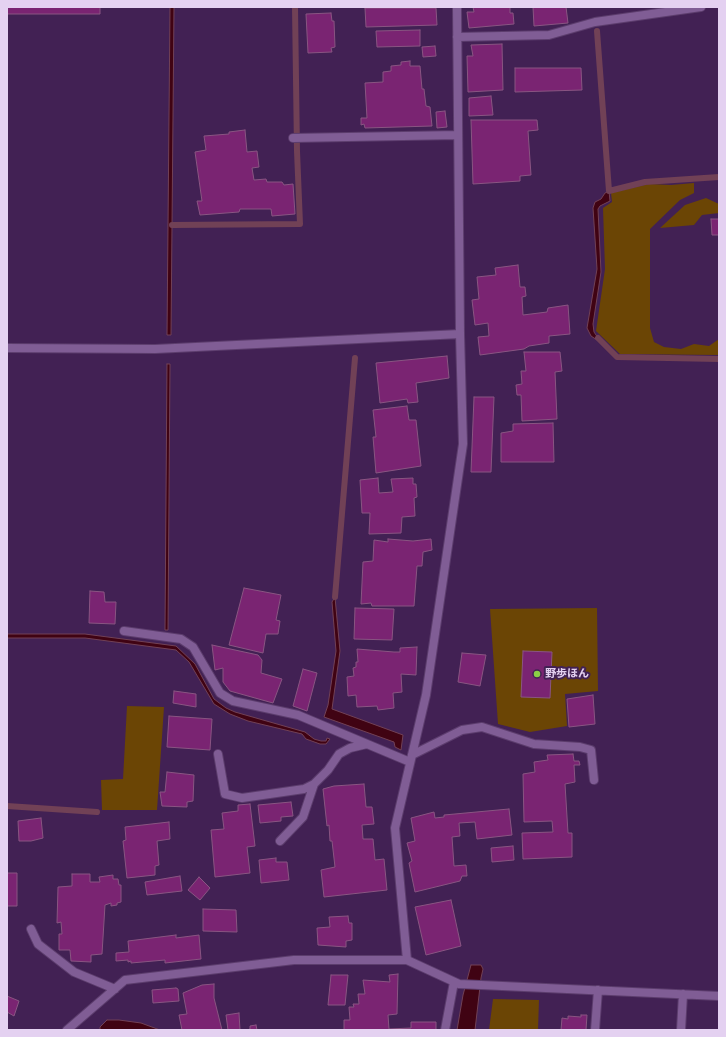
<!DOCTYPE html>
<html>
<head>
<meta charset="utf-8">
<style>
  body { margin:0 }
  #map { position:relative; width:726px; height:1037px; overflow:hidden; background:#422154; font-family:Signika,sans-serif }
  canvas { display:block }
  .frame { position:absolute; inset:0; border:8px solid #e4d1f1; pointer-events:none }
</style>
</head>
<body>
<div id="map">
<canvas width="726" height="1037"></canvas>
<div class="frame"></div>
</div>
<script>
const ctx = document.querySelector('canvas').getContext('2d');
ctx.lineJoin = 'round';
function fillPath(path, color) { ctx.fillStyle = color; ctx.fill(path, 'evenodd'); }
const toPath = rows => new Path2D(rows.map(r => 'M' + r).join(''));
function stroke(path, color, width, dash) { ctx.strokeStyle = color; ctx.lineWidth = width; ctx.lineCap = dash ? 'butt' : 'round'; ctx.setLineDash(dash || []); ctx.stroke(path); }
function label(font, color, halo, rows, align = 'center') {
  ctx.font = font + ' Signika,"Noto Sans JP",sans-serif'; ctx.lineWidth = 4; ctx.setLineDash([]); ctx.textBaseline = 'middle'; ctx.strokeStyle = halo; ctx.fillStyle = color; for (const [text, x, y, turn = 0] of rows) {
    ctx.save(); ctx.translate(x, y); ctx.rotate((+turn || 0) * Math.PI / 180); ctx.textAlign = isNaN(turn) ? turn : align; if (halo) ctx.strokeText(text, 0, 0); ctx.fillText(text, 0, 0); ctx.restore();
  }
}
const green = toPath([
  [694,183,694,193,680,200,650,229,650,328,654,342,664,347,681,349,694,344,709,346,719,339,719,355,620,354,596,331,605,269,603,208,612,202,611,193,649,184,671,185],
  [706,198,719,204,719,213,702,215,694,225,660,228,685,205],
  [597,608,598,691,565,694,567,726,530,732,498,724,490,609],
  [127,706,164,707,157,810,102,810,101,780,123,779],
  [493,999,539,1000,538,1030,489,1030]
]);
const water = toPath([
  [170,7,174,7,171,335,167,335,170,7],
  [609,191,610,201,600,206,598,209,601,272,593,324,594,332,598,338,597,340,591,336,587,328,597,269,593,208,595,202,601,199,605,193,609,191],
  [167,364,170,364,168,630,165,630,167,364],
  [335,597,340,651,332,709,403,735,401,750,395,747,394,742,324,717,328,705,336,651,332,602,335,597],
  [7,634,85,634,176,646,195,664,214,699,226,708,235,712,305,732,314,739,321,741,326,741,327,738,330,739,326,744,320,744,306,739,302,734,248,721,230,714,214,704,189,662,176,650,85,638,7,638,7,634],
  [471,965,481,965,483,969,481,978,475,1030,457,1030,463,995,471,965],
  [107,1020,119,1020,141,1023,160,1030,100,1030,100,1027,107,1020]
]);
const stream = toPath([
  [597,31,609,191,645,182,719,177],
  [172,225,300,224,297,151,295,7],
  [598,338,617,357,719,359],
  [335,597,355,358],
  [7,806,97,812]
]);
const building = toPath([
  [7,7,100,7,100,14,7,14,7,7],
  [473,7,510,7,510,13,513,13,514,24,469,28,467,12,474,12,473,7],
  [533,7,566,7,568,23,534,26,533,7],
  [365,8,436,8,437,25,366,27,365,8],
  [331,13,332,21,334,21,335,47,331,48,332,52,308,53,306,14,331,13],
  [420,30,420,46,377,47,376,31,420,30],
  [502,44,503,90,468,92,467,56,473,56,471,45,502,44],
  [435,46,436,56,423,57,422,47,435,46],
  [410,61,410,66,420,66,422,89,424,89,426,106,430,107,432,126,365,128,364,124,361,125,361,118,367,118,365,83,383,82,383,72,391,71,391,66,401,65,401,62,410,61],
  [515,68,581,68,582,90,515,92,515,68],
  [491,96,493,115,469,116,469,98,491,96],
  [445,111,447,127,437,128,436,112,445,111],
  [471,120,537,120,538,130,528,131,531,175,520,176,520,181,473,184,471,120],
  [245,130,247,152,257,151,259,167,252,168,254,180,266,179,267,182,282,182,284,185,293,184,295,214,272,216,271,209,240,209,239,212,200,215,197,201,202,201,195,152,206,150,204,136,229,134,229,132,245,130],
  [711,219,719,219,719,235,712,235,711,219],
  [518,265,520,287,525,287,526,296,522,297,523,315,547,312,548,308,568,305,570,334,549,336,549,343,529,346,524,349,480,355,478,337,489,336,488,323,475,325,472,300,479,299,477,277,496,275,495,268,518,265],
  [524,352,560,352,562,371,555,372,557,419,522,421,521,395,517,395,516,385,522,384,521,371,526,371,524,352],
  [447,356,449,378,416,383,418,402,408,403,407,399,380,403,376,363,447,356],
  [474,397,494,397,491,472,471,472,474,397],
  [407,406,409,420,416,420,421,466,376,473,373,437,376,437,373,410,407,406],
  [553,423,554,462,501,462,501,433,513,431,513,424,553,423],
  [378,478,379,493,393,492,391,479,413,478,413,484,416,484,417,497,414,498,415,516,402,517,401,533,369,534,370,513,362,513,360,480,378,478],
  [388,539,413,541,431,539,432,550,423,552,422,566,417,566,414,606,372,606,371,603,361,604,363,562,373,561,374,540,388,542,388,539],
  [244,588,281,595,276,620,280,621,278,634,266,634,263,653,229,645,244,588],
  [90,591,104,592,105,602,116,602,115,624,89,623,90,591],
  [355,608,394,609,392,640,354,639,355,608],
  [212,645,258,655,262,660,261,673,282,679,273,703,230,691,223,682,223,668,215,670,212,645],
  [417,647,416,675,401,674,402,692,393,693,394,708,378,710,377,706,357,707,356,695,348,696,347,677,354,676,353,668,356,667,356,662,358,662,357,649,394,652,400,652,400,648,417,647],
  [523,651,552,652,550,698,521,697,523,651],
  [462,653,486,655,480,686,458,682,462,653],
  [303,669,317,673,307,711,293,706,303,669],
  [174,691,196,694,196,707,173,703,174,691],
  [593,695,595,724,569,727,567,699,593,695],
  [169,716,212,719,210,750,167,747,169,716],
  [573,754,574,761,579,761,580,765,574,765,575,782,565,784,568,833,572,833,572,857,523,859,522,833,553,832,552,821,524,822,523,774,535,772,534,762,548,760,547,755,573,754],
  [167,772,194,775,193,801,187,802,187,807,162,806,160,792,165,792,167,772],
  [364,784,366,807,372,807,374,824,362,825,363,839,373,839,375,860,384,859,387,890,324,897,321,870,335,867,332,841,330,841,329,825,327,826,323,789,334,786,364,784],
  [291,802,293,816,281,817,281,821,260,823,258,805,291,802],
  [250,804,255,846,247,847,250,873,215,877,211,830,224,829,222,813,238,811,238,805,250,804],
  [509,809,512,835,477,839,475,822,459,823,460,836,452,837,454,866,466,865,467,876,462,876,460,881,415,892,409,863,412,861,407,843,415,841,411,818,434,812,435,818,444,817,444,815,509,809],
  [41,818,43,838,31,841,19,841,18,821,41,818],
  [169,822,170,839,157,841,159,865,155,866,155,875,127,878,123,841,126,840,125,827,169,822],
  [513,846,514,860,492,862,491,848,513,846],
  [276,858,276,862,287,862,289,880,261,883,259,860,276,858],
  [7,873,17,873,17,906,7,906,7,873],
  [72,874,90,874,90,882,100,882,99,877,113,875,113,879,118,879,119,885,121,885,121,902,117,903,117,905,111,906,111,903,105,905,102,954,91,955,91,962,71,961,70,950,59,950,59,934,62,934,61,922,57,923,58,887,72,886,72,874],
  [180,876,182,891,147,895,145,882,180,876],
  [199,877,210,888,200,900,188,890,199,877],
  [451,900,461,946,426,955,415,907,451,900],
  [203,909,236,910,237,932,203,931,203,909],
  [348,916,349,923,352,923,352,940,346,941,346,947,318,945,317,928,330,927,329,917,348,916],
  [176,935,176,938,199,935,201,959,165,963,165,960,131,963,131,961,128,962,128,960,116,961,116,953,129,952,128,941,176,935],
  [398,974,397,1014,388,1015,389,1029,411,1028,411,1022,436,1022,436,1030,344,1030,344,1020,350,1020,349,1007,354,1007,353,1004,359,1004,358,994,365,994,363,980,390,982,389,975,398,974],
  [331,975,348,975,345,1005,328,1005,331,975],
  [214,984,214,998,222,1030,182,1030,179,1015,187,1014,183,993,202,985,214,984],
  [176,988,178,989,179,1001,153,1003,152,990,176,988],
  [7,996,19,1001,14,1016,7,1012,7,996],
  [239,1013,240,1030,228,1030,226,1015,239,1013],
  [581,1015,587,1015,586,1030,561,1030,562,1018,568,1019,568,1016,581,1017,581,1015],
  [256,1025,257,1030,258,1030,247,1030,250,1029,250,1026,256,1025]
]);
const street = toPath([
  [457,37,549,35,595,22,701,7],
  [293,138,458,135],
  [7,348,155,349,460,334],
  [124,631,181,639,193,647,220,693,233,701,298,715,410,762],
  [218,754,225,794,242,798,304,789,314,784,328,770,339,754,350,748,367,744],
  [412,755,462,730,482,727,534,744,580,747,591,750,594,780],
  [280,841,303,817,314,784],
  [31,929,38,944,74,972,115,989],
  [407,960,395,828,426,695,463,444,460,334,457,7],
  [67,1030,125,980,294,960,407,960,459,984,719,996],
  [445,1030,454,982],
  [595,1030,598,990],
  [681,1030,683,994]
]);
const markers = [
  [537,674,4,"#8bce46"]
];
const poiNames = [
  ["野歩ほん",545,674]
];
fillPath(green, '#6b4505');
fillPath(water, '#400313');
stroke(water, '#714156', 1);
stroke(stream, '#714156', 6);
fillPath(building, '#7a2472');
stroke(building, '#895582', 1);
stroke(street, '#5c3d6d', 10);
stroke(street, '#805d95', 8);
for (const [x, y, r, color] of markers) { const dot = new Path2D(); dot.arc(x, y, r, 0, 2 * Math.PI); ctx.fillStyle = color; ctx.fill(dot); stroke(dot, '#422154', 1.5); }
label('bold 11px', '#e4d1f1', '#422154', poiNames, 'left');
</script>
</body>
</html>
